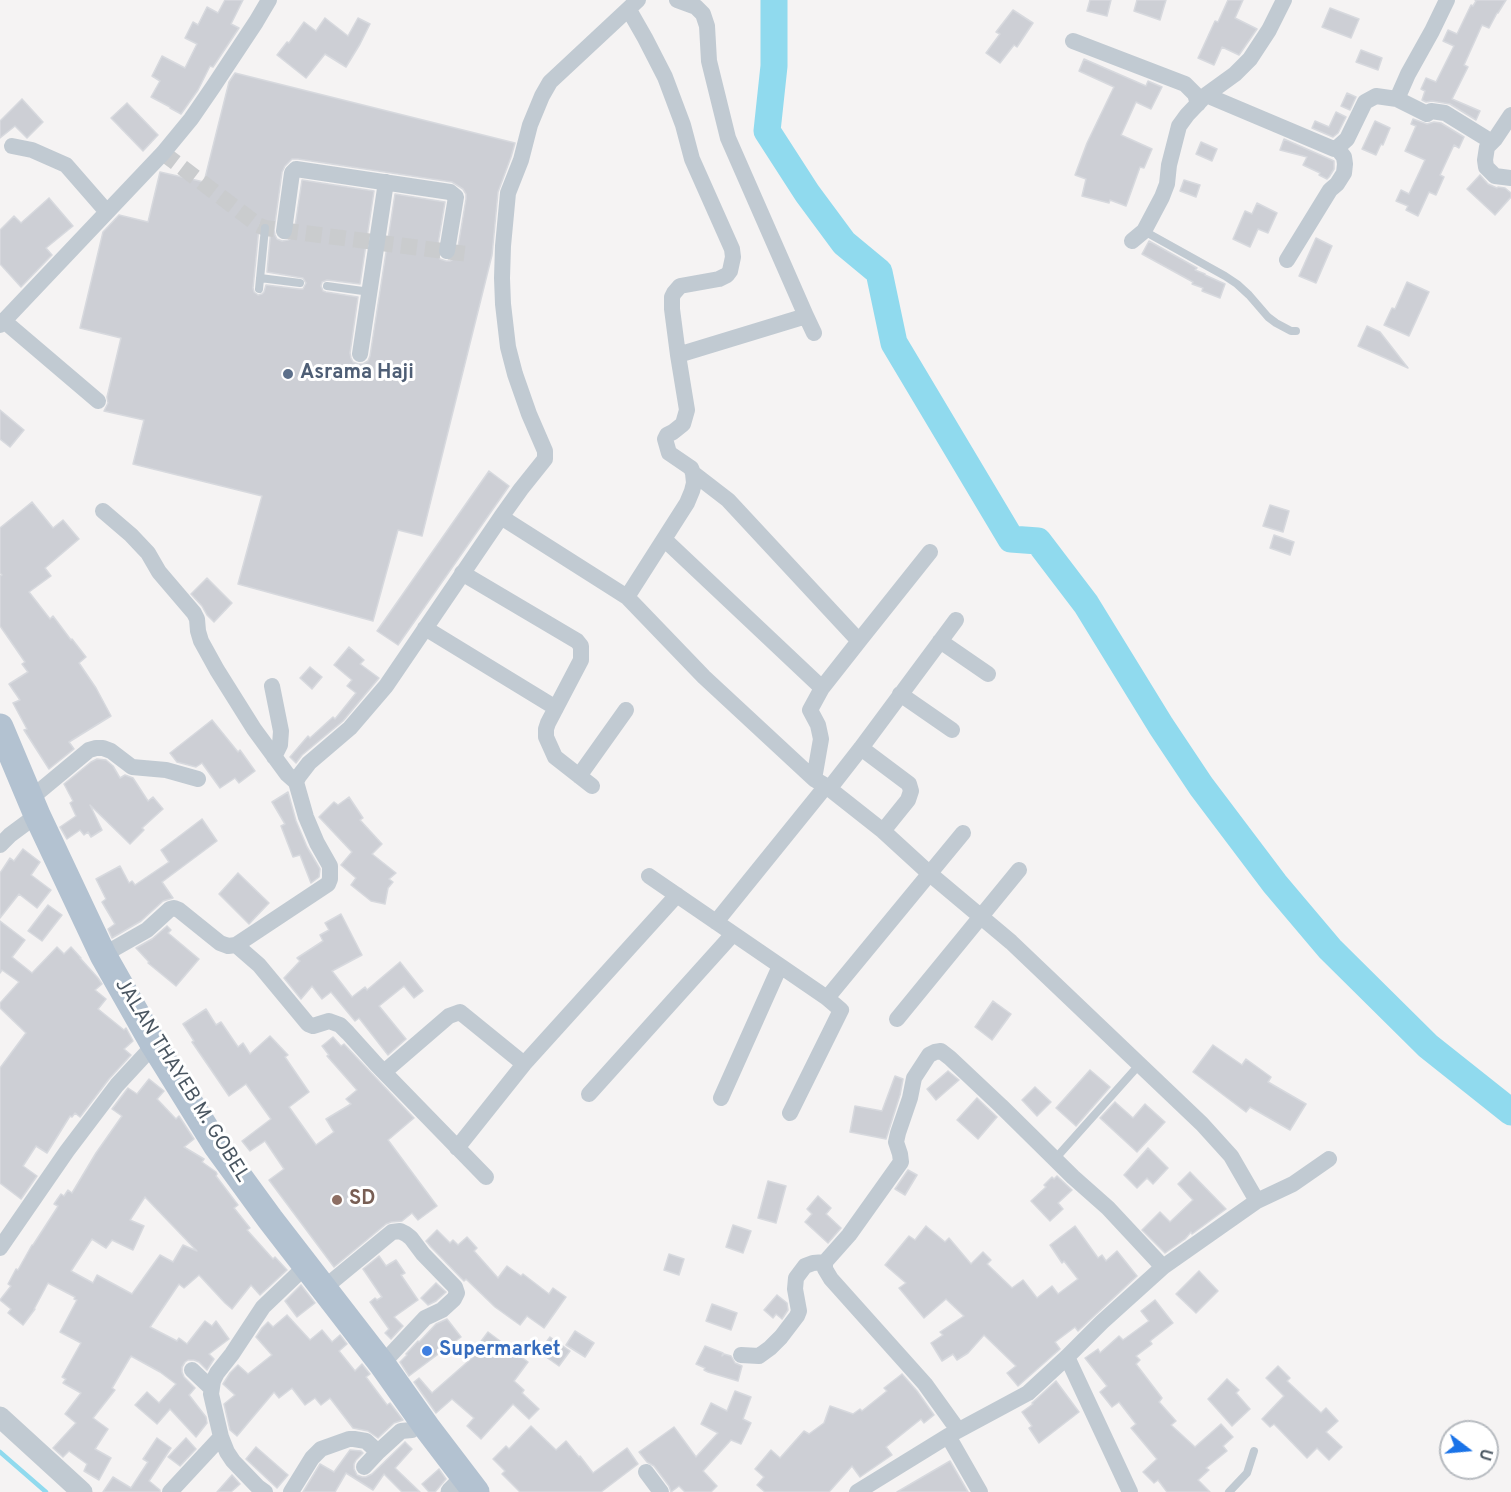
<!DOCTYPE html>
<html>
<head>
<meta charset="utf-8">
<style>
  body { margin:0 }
  #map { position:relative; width:1511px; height:1492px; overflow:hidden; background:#f5f3f3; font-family:Overpass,sans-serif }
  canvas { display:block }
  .north { position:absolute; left:1439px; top:1420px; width:60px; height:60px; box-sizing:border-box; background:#fff; border:2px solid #b7bbc0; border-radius:50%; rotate:106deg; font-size:16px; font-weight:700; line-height:24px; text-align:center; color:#4a5661 }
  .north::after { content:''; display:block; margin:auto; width:21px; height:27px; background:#1a73e8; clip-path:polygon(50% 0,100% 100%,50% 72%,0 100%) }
</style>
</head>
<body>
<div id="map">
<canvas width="1511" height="1492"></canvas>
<div class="north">U</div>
</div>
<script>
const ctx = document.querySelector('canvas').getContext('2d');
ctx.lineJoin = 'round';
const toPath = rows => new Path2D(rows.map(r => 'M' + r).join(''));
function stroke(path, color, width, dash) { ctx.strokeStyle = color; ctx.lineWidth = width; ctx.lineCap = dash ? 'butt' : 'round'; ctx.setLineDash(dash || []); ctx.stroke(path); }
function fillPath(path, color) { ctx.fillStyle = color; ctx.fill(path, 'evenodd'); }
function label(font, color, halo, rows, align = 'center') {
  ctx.font = font + ' Overpass,sans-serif'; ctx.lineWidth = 6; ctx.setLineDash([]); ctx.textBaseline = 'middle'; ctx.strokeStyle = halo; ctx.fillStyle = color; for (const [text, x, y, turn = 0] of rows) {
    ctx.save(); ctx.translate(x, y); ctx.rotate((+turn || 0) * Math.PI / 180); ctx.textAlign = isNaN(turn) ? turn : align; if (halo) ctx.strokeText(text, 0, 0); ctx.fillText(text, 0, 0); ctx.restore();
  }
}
const stream = toPath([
  [0,1452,46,1492]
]);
const river = toPath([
  [774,0,774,66,767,131,807,193,844,243,879,272,894,343,1011,539,1038,541,1086,604,1161,726,1201,786,1275,884,1330,949,1428,1046,1511,1112]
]);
const building = toPath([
  [225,0,243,0,231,24,239,28,213,67,210,66,198,90,181,114,170,108,170,107,151,97,160,81,152,76,162,56,185,68,197,44,185,38,193,22,198,25,207,7,218,13,225,0],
  [1090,0,1111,0,1107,16,1087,11,1090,0],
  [1137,0,1166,0,1160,20,1134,11,1137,0],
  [1228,0,1243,0,1235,18,1257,29,1239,55,1222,47,1214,65,1198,58,1215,21,1218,22,1228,0],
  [1475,0,1506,0,1498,13,1497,13,1489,28,1482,25,1464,65,1468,67,1452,99,1480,111,1476,120,1450,104,1432,101,1426,102,1422,100,1425,91,1421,89,1426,78,1436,82,1454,46,1443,41,1448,30,1457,34,1471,5,1473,6,1476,1,1475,0],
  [1330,8,1359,19,1351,38,1322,27,1330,8],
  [1013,10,1033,23,1017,47,1014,45,1000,63,986,53,1000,34,996,32,1013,10],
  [325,18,348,36,358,18,370,24,360,44,346,67,325,54,306,78,277,55,287,42,289,43,304,22,316,31,325,18],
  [1361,50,1382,58,1378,70,1356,62,1361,50],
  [1084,59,1146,86,1148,81,1162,87,1151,109,1136,102,1121,135,1152,149,1144,168,1140,167,1126,206,1110,200,1109,203,1082,196,1086,179,1075,175,1087,143,1114,87,1079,71,1084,59],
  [235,73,515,143,511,157,498,192,492,255,422,536,398,530,373,621,238,584,262,496,133,464,144,420,104,411,108,403,107,397,121,338,80,328,103,232,119,215,148,222,160,172,204,182,229,82,235,73],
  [292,159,298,159,452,182,463,189,466,194,466,199,457,253,455,258,450,261,446,261,440,259,437,254,437,250,445,202,395,194,370,356,368,361,363,364,358,364,353,362,351,358,350,353,358,297,326,292,323,291,321,286,322,282,327,280,360,284,374,191,302,180,294,233,293,237,288,240,282,241,277,239,275,235,274,230,282,172,285,166,292,159],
  [265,222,269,223,271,229,267,272,303,278,306,283,303,289,299,289,266,285,264,292,262,294,258,295,254,292,253,288,259,227,260,224,265,222],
  [1347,93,1356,97,1350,110,1341,106,1347,93],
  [22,99,43,122,27,138,15,126,0,138,0,121,22,99],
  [127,103,158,135,143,151,111,118,127,103],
  [1336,112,1346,117,1338,133,1333,137,1312,128,1315,121,1329,127,1336,112],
  [1413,119,1427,124,1434,122,1441,123,1464,137,1459,148,1454,145,1440,175,1444,177,1436,195,1429,192,1418,216,1406,210,1408,206,1396,201,1401,190,1409,194,1425,160,1405,151,1416,126,1411,124,1413,119],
  [1375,121,1390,128,1383,145,1381,144,1376,155,1362,149,1375,121],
  [1284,139,1334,161,1334,169,1329,177,1327,179,1319,175,1320,173,1303,165,1307,157,1280,150,1284,139],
  [1201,142,1217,149,1212,161,1196,154,1201,142],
  [1480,175,1488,184,1497,188,1498,187,1505,188,1511,193,1511,197,1495,215,1467,189,1480,175],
  [1184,180,1200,185,1196,197,1180,191,1184,180],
  [49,198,73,226,46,248,52,255,21,287,0,264,0,230,14,216,21,223,49,198],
  [1257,203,1277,213,1268,233,1258,229,1250,247,1233,239,1245,211,1252,214,1257,203],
  [1316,238,1332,246,1316,283,1299,276,1316,238],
  [1149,241,1197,268,1195,270,1205,274,1205,275,1225,284,1220,298,1202,291,1203,288,1192,284,1193,282,1142,254,1149,241],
  [1407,282,1429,292,1409,336,1384,325,1392,308,1395,309,1407,282],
  [1367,326,1380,332,1408,368,1358,346,1367,326],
  [0,410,24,430,10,447,0,439,0,410],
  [489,471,509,486,398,645,377,631,489,471],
  [32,502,53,528,63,520,79,539,45,568,51,576,29,592,50,619,53,616,71,640,72,639,86,657,79,663,96,688,111,716,69,742,74,749,49,769,24,730,27,729,13,703,20,700,9,684,28,672,22,664,25,662,0,626,0,576,2,575,0,573,0,528,32,502],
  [1270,505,1289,511,1283,532,1263,526,1270,505],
  [1274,535,1294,542,1290,555,1270,548,1274,535],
  [207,578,232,603,214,622,207,615,202,606,191,594,207,578],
  [349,647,364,660,360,664,379,678,343,721,302,755,296,763,290,757,308,736,310,738,333,717,335,719,356,693,347,686,352,680,334,665,349,647],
  [310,667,322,677,312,689,300,678,310,667],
  [212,720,238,752,240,750,255,771,239,783,235,778,220,788,202,763,196,767,177,762,170,753,212,720],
  [97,759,106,760,113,766,120,778,125,775,133,778,148,801,153,797,163,809,142,828,144,830,130,844,90,805,102,830,91,837,88,832,84,835,80,830,67,839,60,827,76,816,70,803,73,801,64,784,91,762,97,759],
  [288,792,296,821,307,847,320,869,319,877,311,883,300,855,293,857,281,826,285,824,272,802,288,792],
  [349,797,363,818,360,820,382,844,372,854,396,873,389,879,393,882,388,888,385,904,371,901,351,885,356,878,341,865,352,852,319,817,334,802,338,805,349,797],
  [202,819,217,841,162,882,173,898,163,901,141,921,112,938,108,929,115,924,102,902,106,899,96,879,120,866,129,883,132,881,135,885,169,862,161,850,202,819],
  [23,849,40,862,31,875,51,890,37,908,19,894,0,918,0,873,10,858,14,861,23,849],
  [238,873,269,903,249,924,219,894,238,873],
  [48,905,62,915,42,941,28,931,48,905],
  [341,914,362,955,332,971,352,997,365,987,367,990,400,962,423,991,414,998,404,986,379,1006,406,1039,388,1055,359,1018,355,1021,331,992,322,999,312,986,301,999,284,978,300,961,297,958,323,941,320,935,329,930,325,923,341,914],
  [0,921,25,940,12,957,32,973,57,947,64,954,71,947,81,958,80,958,98,978,102,984,95,990,106,999,98,1009,124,1030,126,1028,133,1041,124,1049,131,1055,109,1079,80,1117,75,1113,72,1117,70,1116,47,1153,36,1146,23,1166,37,1176,21,1199,0,1183,0,1068,26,1033,0,1008,0,1003,19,982,2,970,0,973,0,921],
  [167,926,171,930,168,933,199,959,176,986,148,963,149,962,136,948,152,939,167,926],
  [993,1001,1011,1014,992,1040,975,1027,993,1001],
  [206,1009,216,1025,221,1022,238,1047,243,1043,250,1054,270,1036,288,1055,285,1057,309,1092,289,1107,316,1145,334,1132,326,1119,351,1104,346,1099,357,1090,327,1056,329,1055,322,1046,333,1037,341,1046,344,1044,414,1118,388,1140,437,1206,418,1220,412,1213,402,1221,391,1222,386,1224,334,1267,269,1180,284,1169,265,1141,250,1151,242,1141,271,1119,246,1084,229,1096,192,1042,194,1041,183,1024,206,1009],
  [1213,1045,1242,1065,1246,1059,1271,1077,1268,1082,1306,1104,1290,1130,1250,1107,1246,1112,1193,1072,1213,1045],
  [1090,1070,1110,1087,1076,1126,1056,1108,1090,1070],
  [948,1071,959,1080,936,1100,927,1089,948,1071],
  [895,1076,903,1079,900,1095,886,1139,850,1132,855,1106,882,1111,895,1076],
  [149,1079,164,1091,157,1099,176,1119,179,1116,194,1139,184,1147,204,1159,202,1162,216,1172,217,1174,216,1176,238,1205,234,1208,250,1228,247,1230,273,1259,275,1257,287,1270,260,1295,251,1285,232,1309,225,1303,199,1275,184,1288,179,1284,150,1327,177,1341,179,1338,187,1344,205,1321,212,1326,216,1321,229,1339,209,1354,214,1359,207,1370,199,1362,194,1360,188,1360,185,1362,182,1367,182,1372,184,1377,195,1388,189,1395,206,1417,207,1423,196,1437,170,1409,157,1424,135,1405,147,1392,159,1403,176,1384,160,1372,131,1356,112,1388,115,1390,93,1418,108,1429,95,1449,111,1458,99,1480,84,1471,87,1464,69,1451,63,1457,53,1448,76,1423,65,1414,81,1393,63,1383,66,1379,62,1377,81,1343,60,1332,77,1300,74,1299,75,1297,48,1283,34,1309,35,1309,23,1325,8,1313,11,1309,0,1300,11,1286,8,1284,16,1269,18,1270,32,1245,33,1245,57,1208,58,1206,54,1204,61,1194,64,1196,68,1190,72,1193,96,1153,122,1116,112,1109,128,1088,137,1094,149,1079],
  [145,1197,197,1251,183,1245,173,1262,160,1255,132,1294,97,1275,93,1283,71,1271,92,1239,106,1248,112,1240,133,1250,144,1226,130,1220,145,1197],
  [1035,1087,1051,1102,1037,1116,1022,1100,1035,1087],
  [977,1098,997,1117,978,1139,957,1120,977,1098],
  [1115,1102,1133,1118,1145,1104,1165,1122,1137,1152,1100,1118,1115,1102],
  [1148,1148,1168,1168,1153,1184,1147,1178,1137,1188,1124,1175,1148,1148],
  [908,1170,917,1175,905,1195,895,1189,908,1170],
  [1190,1172,1226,1209,1192,1234,1191,1232,1185,1239,1165,1253,1142,1230,1160,1212,1170,1222,1193,1200,1178,1184,1190,1172],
  [1057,1176,1072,1190,1058,1203,1063,1209,1050,1221,1031,1201,1046,1187,1044,1185,1052,1177,1054,1179,1057,1176],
  [768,1181,786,1186,776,1223,758,1218,768,1181],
  [818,1196,831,1208,826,1214,841,1228,828,1243,805,1222,812,1214,807,1209,818,1196],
  [733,1225,751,1231,743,1253,726,1247,733,1225],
  [926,1226,945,1242,949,1238,971,1264,983,1252,991,1260,987,1264,1012,1288,1023,1280,1037,1298,1052,1286,1058,1294,1078,1279,1064,1261,1062,1263,1050,1245,1075,1226,1098,1258,1102,1255,1106,1261,1117,1251,1137,1276,1078,1331,1075,1327,1055,1342,1060,1349,1018,1386,1007,1373,1016,1366,984,1335,968,1353,957,1360,953,1354,942,1361,931,1343,943,1335,940,1332,964,1316,946,1299,924,1318,899,1288,906,1283,885,1265,909,1236,915,1240,926,1226],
  [437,1230,450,1243,453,1240,458,1245,467,1237,477,1248,474,1251,498,1278,507,1266,521,1276,523,1274,549,1294,553,1288,566,1297,544,1328,527,1316,520,1325,495,1307,466,1279,464,1281,431,1247,426,1241,437,1230],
  [669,1254,684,1259,679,1275,664,1270,669,1254],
  [379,1256,386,1266,396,1260,405,1273,401,1275,418,1300,394,1317,403,1326,391,1339,385,1333,389,1329,370,1302,375,1298,377,1300,382,1297,363,1269,379,1256],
  [1199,1271,1218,1291,1196,1313,1176,1294,1199,1271],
  [436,1283,446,1292,436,1301,428,1305,421,1298,436,1283],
  [301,1285,315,1303,297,1317,285,1301,301,1285],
  [777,1295,787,1303,788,1310,782,1319,776,1314,773,1318,764,1310,777,1295],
  [1155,1300,1173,1323,1150,1341,1152,1344,1136,1356,1140,1360,1136,1364,1162,1398,1159,1402,1176,1421,1171,1425,1195,1447,1221,1424,1233,1437,1223,1446,1227,1451,1206,1468,1209,1470,1198,1480,1210,1492,1167,1492,1158,1480,1154,1483,1143,1472,1157,1459,1131,1428,1136,1424,1119,1402,1112,1407,1100,1392,1107,1386,1085,1358,1098,1349,1100,1353,1119,1336,1123,1340,1149,1321,1141,1311,1155,1300],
  [712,1304,737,1313,731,1330,706,1321,712,1304],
  [287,1315,310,1340,322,1330,332,1342,340,1335,347,1344,339,1351,355,1371,362,1364,370,1374,366,1377,387,1405,390,1403,403,1420,394,1423,378,1438,368,1431,353,1428,330,1398,321,1405,315,1398,305,1405,292,1388,279,1398,274,1392,237,1436,230,1430,224,1404,235,1395,223,1384,230,1373,238,1365,248,1374,272,1355,256,1337,262,1328,268,1322,273,1327,287,1315],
  [447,1319,461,1337,409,1376,400,1362,407,1355,406,1354,418,1341,419,1342,436,1324,447,1319],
  [575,1331,594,1343,585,1357,566,1345,575,1331],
  [488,1332,528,1362,514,1381,524,1390,522,1393,539,1409,529,1419,513,1404,481,1439,467,1426,474,1418,452,1399,436,1413,414,1382,419,1378,432,1393,480,1351,476,1348,488,1332],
  [550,1337,570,1351,559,1366,539,1352,550,1337],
  [705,1346,723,1353,722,1356,724,1354,731,1356,735,1363,742,1366,738,1381,708,1372,704,1370,705,1368,696,1364,705,1346],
  [1278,1366,1290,1378,1287,1381,1321,1413,1326,1408,1338,1421,1326,1432,1342,1447,1329,1460,1317,1448,1307,1458,1274,1424,1270,1427,1262,1419,1284,1396,1266,1378,1278,1366],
  [902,1374,917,1391,934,1415,924,1423,921,1419,886,1447,892,1455,860,1477,852,1466,829,1492,765,1492,757,1485,764,1477,755,1469,771,1450,780,1458,804,1431,809,1434,824,1423,830,1406,853,1414,860,1409,862,1411,887,1391,884,1388,902,1374],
  [1227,1379,1239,1390,1236,1393,1250,1409,1232,1426,1208,1399,1227,1379],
  [1056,1381,1079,1412,1039,1443,1029,1428,1032,1426,1022,1412,1033,1404,1032,1403,1056,1381],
  [735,1391,751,1397,743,1419,751,1423,741,1444,731,1440,703,1471,717,1486,711,1492,685,1492,679,1486,671,1492,669,1486,654,1466,647,1462,639,1452,674,1427,696,1457,718,1433,701,1424,711,1403,727,1411,735,1391],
  [531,1426,556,1450,566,1441,579,1457,580,1456,593,1473,627,1448,638,1464,601,1492,520,1492,502,1474,505,1471,493,1459,506,1446,509,1449,531,1426],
  [157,1438,171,1448,149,1481,160,1490,160,1492,103,1492,113,1477,131,1488,148,1462,143,1459,157,1438],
  [186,1438,196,1449,180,1466,168,1457,186,1438],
  [405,1442,412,1449,395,1468,420,1492,402,1492,384,1474,373,1490,346,1473,335,1492,303,1492,320,1464,334,1472,350,1450,361,1451,363,1453,356,1460,354,1464,354,1469,357,1475,362,1477,366,1477,372,1474,405,1442],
  [256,1447,288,1475,277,1488,246,1459,256,1447],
  [950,1461,968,1492,897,1492,950,1461],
  [439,1469,446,1479,435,1492,429,1492,422,1484,439,1469],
  [232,1475,240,1484,231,1492,217,1492,232,1475]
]);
const minorTunnel = toPath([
  [163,153,258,225,265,228,467,254]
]);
const service = toPath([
  [1144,231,1225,276,1237,284,1249,295,1268,317,1276,323,1291,331,1296,331],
  [260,278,300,283],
  [327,286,370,292],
  [259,289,265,228],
  [1055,1159,1139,1065],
  [1229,1492,1247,1473,1254,1451]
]);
const minor = toPath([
  [677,0,696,7,703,14,707,26,709,61,728,138,806,316,678,355],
  [629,10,645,38,665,77,683,125,692,159,732,249,733,257,730,271,727,275,719,279,680,286,674,293,672,297,672,309,678,355,687,410,683,424,673,432,667,435,665,439,669,453,691,468,693,473,694,483,692,491,687,503,627,597,704,677,814,779,826,786,883,831,930,874,1011,942,1202,1124,1231,1156,1257,1201],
  [1073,41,1185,84,1195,94,1198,104],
  [1206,95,1334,149,1337,148,1347,139,1365,102,1376,96,1397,99,1408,74,1432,31,1447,0],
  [1397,99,1427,114,1431,111,1445,113,1492,142],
  [1511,115,1495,139,1487,147,1485,160,1486,167,1495,176,1511,178],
  [12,146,32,150,66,165,107,212],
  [284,231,292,173,296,169,450,192,456,197,447,251],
  [1132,241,1144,231,1162,197,1167,184,1169,165,1179,126,1187,115,1206,95,1235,74,1250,59,1269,30,1284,0],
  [1287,260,1330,190,1337,184,1344,173,1345,164,1344,157,1337,148],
  [806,316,814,333],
  [4,321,98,401],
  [0,325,163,153,191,119,213,87,256,22,269,0],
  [360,354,386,182],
  [693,473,728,500,859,641,930,552],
  [103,511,131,535,148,553,159,572,194,613,197,619,198,631,201,641,217,670,254,729,287,774,296,782],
  [501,517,627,597],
  [664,539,822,688,859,641],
  [462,573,577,641,581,646,581,660,548,723,546,729,546,737,555,757,592,786],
  [425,628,556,708],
  [940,641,988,674],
  [272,686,281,731,280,745,274,757],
  [900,694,952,730],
  [861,748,909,784,911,791,908,800,883,831],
  [579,776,626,710],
  [814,779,821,739,818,725,810,710,822,688],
  [829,789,861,748,956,620],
  [30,799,89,750,96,748,103,748,111,751,132,767,166,770,198,779],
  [0,845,10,835,37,815],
  [649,876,827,998,841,1010,790,1113],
  [716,922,826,786],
  [103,955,147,930,170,909,174,908,179,910,220,943,228,946,236,945],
  [827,998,963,833],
  [897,1019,1019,870],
  [384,1072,449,1016,460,1012,524,1064],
  [589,1094,733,934],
  [721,1098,780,966],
  [457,1148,524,1064,677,895],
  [486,1177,376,1064,348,1033,340,1025,329,1021,313,1026,308,1024,259,965,236,945,328,884,330,879,330,866,317,843,306,817,296,782,299,776,309,763,350,728,386,686,501,517,521,489,545,459,545,451,529,414,515,374,508,347,503,304,502,278,503,246,508,193,521,160,530,125,542,96,550,82,638,0],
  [0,1248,67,1151,117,1085,154,1045],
  [324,1288,392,1232,400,1231,406,1234,411,1238,423,1254,455,1287,457,1293,454,1299,442,1310,425,1318,382,1364],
  [741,1355,759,1356,770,1348,781,1337,797,1316,799,1311,795,1289,796,1278,805,1266,813,1263,825,1262],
  [1067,1357,1130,1492],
  [192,1370,211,1388],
  [958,1430,925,1384,831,1279,825,1269,825,1262,849,1235,901,1162,900,1154,896,1142,898,1133,910,1098,914,1078,929,1055,935,1052,941,1051,950,1058,1001,1106,1073,1177,1108,1208,1163,1267],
  [948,1436,980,1492],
  [221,1437,227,1452,233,1461,258,1487,265,1492],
  [364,1467,378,1452],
  [646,1472,661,1492],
  [170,1492,221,1437,211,1394,213,1381,217,1373,232,1354,263,1307,307,1265],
  [291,1492,312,1458,321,1449,349,1439,354,1439,366,1441,378,1452,401,1431,412,1430,423,1421],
  [857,1492,948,1436,1028,1393,1067,1357,1102,1322,1163,1267,1257,1201,1293,1184,1329,1159]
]);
const tertiary = toPath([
  [0,1417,82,1492],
  [451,1492,465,1478]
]);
const primary = toPath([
  [0,727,37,815,103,955,154,1045,216,1145,270,1219,382,1364,428,1429,476,1492]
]);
const markers = [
  [288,374,6,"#5c6f8a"],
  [337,1200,6,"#8d6e63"],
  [427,1351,6,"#3f7fe0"]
];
const serviceNames = [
  ["Asrama Haji",300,374]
];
const streetNames = [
  ["JALAN THAYEB M. GOBEL",181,1081,58]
];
const educationNames = [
  ["SD",349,1200]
];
const shopNames = [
  ["Supermarket",439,1351]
];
stroke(stream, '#90daee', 4.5);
stroke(river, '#90daee', 27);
fillPath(building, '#cdcfd5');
stroke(building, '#d7d9de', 1.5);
stroke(minorTunnel, '#caccce', 16, [16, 8]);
stroke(service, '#c1cad2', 8);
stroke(minor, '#c1cad2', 16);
stroke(tertiary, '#c1cad2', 21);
stroke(primary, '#b3c2d1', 27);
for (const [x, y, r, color] of markers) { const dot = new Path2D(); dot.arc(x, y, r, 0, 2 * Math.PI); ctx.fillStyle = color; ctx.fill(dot); stroke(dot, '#fff', 2); }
label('bold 20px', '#4e5e75', '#fff', serviceNames, 'left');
label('20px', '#4a5661', '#fff', streetNames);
label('bold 20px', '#785e54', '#fff', educationNames, 'left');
label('bold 20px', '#366cbe', '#fff', shopNames, 'left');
</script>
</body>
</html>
